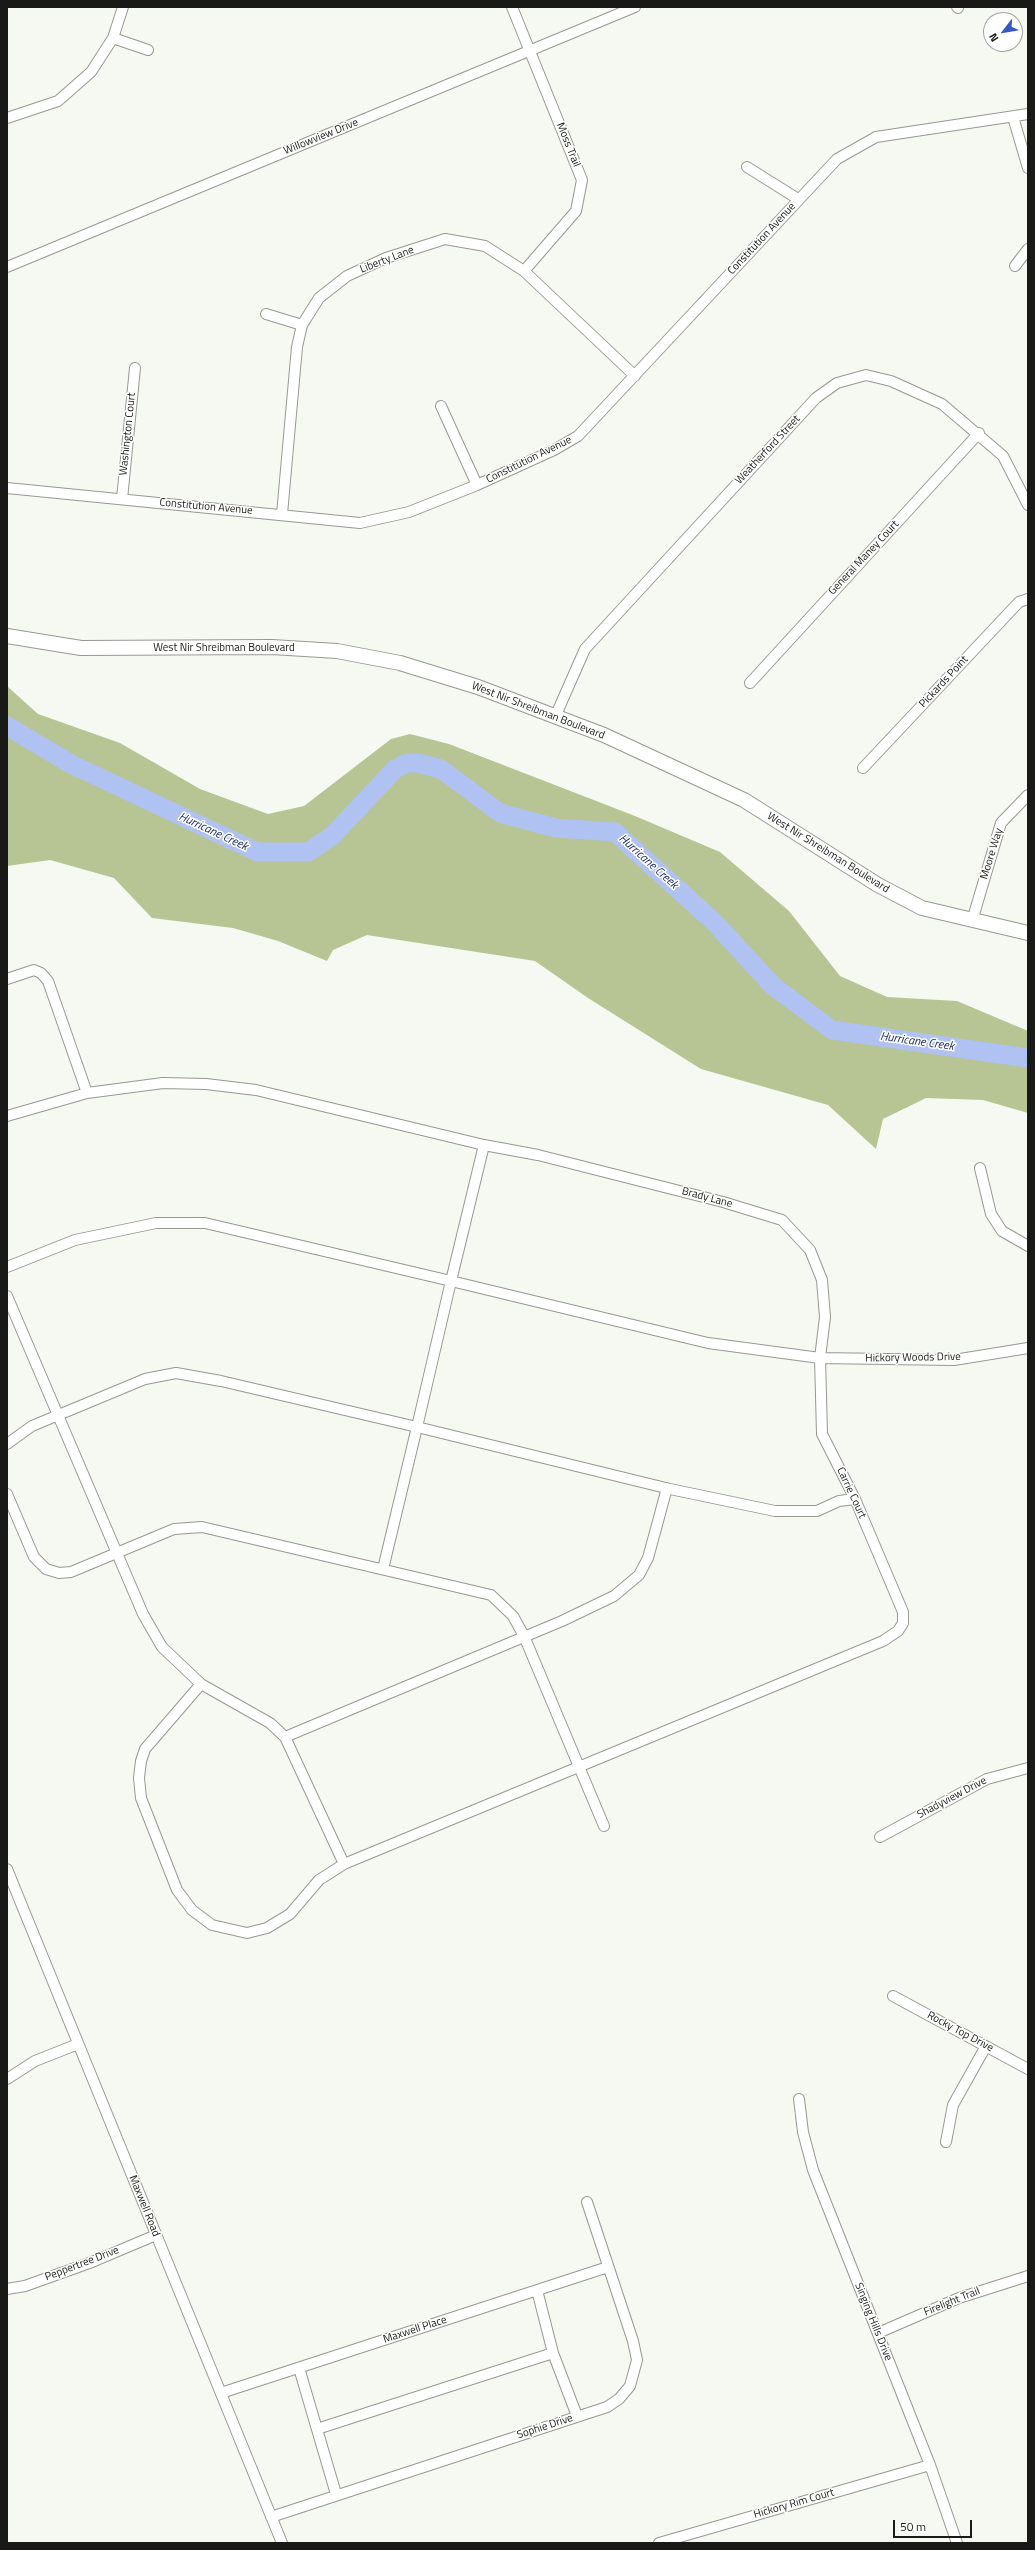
<!DOCTYPE html>
<html>
<head>
<meta charset="utf-8">
<style>
  body { margin:0 }
  #map { position:relative; width:1035px; height:2550px; overflow:hidden; background:#f6f9f1; font-family:"Titillium Web",sans-serif }
  canvas { display:block }
  .frame { position:absolute; inset:0; border:8px solid #191a17; pointer-events:none }
  .north { position:absolute; left:983px; top:12px; width:40px; height:40px; box-sizing:border-box; background:#fff; border:1px solid #a3a3a2; border-radius:50%; rotate:239deg; font-size:11px; font-weight:700; line-height:16px; text-align:center; color:#191a17 }
  .north::after { content:''; display:block; margin:auto; width:14px; height:18px; background:#3856c7; clip-path:polygon(50% 0,100% 100%,50% 72%,0 100%) }
  .scale { position:absolute; left:893px; top:2520px; width:79px; height:18px; box-sizing:border-box; border:2px solid #191a17; border-top:0; padding-left:5px; font-size:12px; line-height:14px; white-space:nowrap; color:#191a17; -webkit-text-stroke:3px #fff; paint-order:stroke }
</style>
</head>
<body>
<div id="map">
<canvas width="1035" height="2550"></canvas>
<div class="frame"></div>
<div class="north">N</div>
<div class="scale">50 m</div>
</div>
<script>
const ctx = document.querySelector('canvas').getContext('2d');
ctx.lineJoin = 'round';
function fillPath(path, color) { ctx.fillStyle = color; ctx.fill(path, 'evenodd'); }
const toPath = rows => new Path2D(rows.map(r => 'M' + r).join(''));
function stroke(path, color, width, dash) { ctx.strokeStyle = color; ctx.lineWidth = width; ctx.lineCap = dash ? 'butt' : 'round'; ctx.setLineDash(dash || []); ctx.stroke(path); }
function label(font, color, halo, rows, align = 'center') {
  ctx.font = font + ' "Titillium Web",sans-serif'; ctx.lineWidth = 3; ctx.setLineDash([]); ctx.textBaseline = 'middle'; ctx.strokeStyle = halo; ctx.fillStyle = color; for (const [text, x, y, turn = 0] of rows) {
    ctx.save(); ctx.translate(x, y); ctx.rotate((+turn || 0) * Math.PI / 180); ctx.textAlign = isNaN(turn) ? turn : align; if (halo) ctx.strokeText(text, 0, 0); ctx.fillText(text, 0, 0); ctx.restore();
  }
}
const forest = toPath([
  [7,686,38,714,120,743,200,789,268,814,304,806,391,739,410,734,449,744,635,816,720,852,789,911,840,976,887,997,957,1001,1028,1031,1028,1113,983,1100,926,1098,883,1119,876,1149,828,1105,701,1069,588,998,535,961,367,935,333,950,327,961,278,941,233,928,152,918,114,878,50,860,7,866]
]);
const river = toPath([
  [7,726,71,764,257,852,308,852,332,836,395,769,407,763,418,763,441,769,500,813,556,828,615,832,715,923,773,986,832,1030,1028,1058]
]);
const minor = toPath([
  [512,7,582,180,576,211,524,271],
  [957,7,958,8],
  [113,38,148,50],
  [1013,117,1028,168],
  [7,118,58,101,91,72,113,38,123,7],
  [747,167,798,199],
  [1015,266,1028,249],
  [7,267,635,7],
  [266,314,302,325],
  [441,406,477,485],
  [7,488,360,523,409,512,477,485,554,450,578,436,837,159,876,137,1028,114],
  [122,499,135,368],
  [282,514,297,347,302,325,319,298,347,276,386,258,445,239,485,246,524,271,635,376],
  [750,683,979,433],
  [555,717,585,649,816,398,837,383,866,375,891,381,942,404,1003,456,1028,505],
  [863,768,1019,602,1028,599],
  [972,921,1001,823,1028,795],
  [7,979,34,970,41,973,48,981,87,1093,163,1083,206,1084,256,1090,484,1145,538,1155,723,1202,782,1220,810,1250,822,1280,825,1317,820,1358,822,1434,855,1499,903,1612,903,1623,898,1631,883,1641,344,1864,319,1880,290,1914,267,1928,247,1933,212,1925,192,1910,177,1890,141,1798,139,1778,141,1761,145,1749,201,1684],
  [7,1116,87,1093],
  [980,1168,991,1214,1002,1231,1028,1246],
  [7,1267,75,1240,156,1223,205,1223,451,1281,484,1145],
  [7,1296,143,1614,162,1647,201,1684,270,1723,285,1737,344,1864],
  [7,1444,32,1426,145,1379,176,1373,221,1381,417,1427,383,1569],
  [7,1494,34,1557,46,1569,59,1573,71,1572,174,1529,202,1527,491,1595,513,1616,524,1636,604,1826],
  [855,1499,839,1501,817,1511,775,1511,670,1489,417,1427,451,1281,708,1343,820,1358,954,1360,1028,1348],
  [285,1737,562,1621,614,1596,639,1575,648,1558,667,1488],
  [880,1837,987,1779,1028,1768],
  [7,1869,282,2543],
  [893,1996,1028,2069],
  [7,2079,35,2061,78,2044],
  [799,2099,803,2132,813,2170,930,2465,957,2543],
  [946,2142,953,2105,986,2046],
  [7,2289,25,2286,92,2262,156,2235],
  [537,2290,553,2353,577,2416],
  [878,2333,959,2298,1028,2276],
  [299,2368,336,2494],
  [221,2393,608,2267],
  [317,2429,553,2353],
  [271,2517,607,2407,619,2399,630,2386,637,2360,633,2341,587,2202],
  [659,2543,930,2465]
]);
const secondary = toPath([
  [7,636,81,648,272,647,337,651,400,663,478,687,604,735,744,800,878,885,922,908,1028,933]
]);
const streetNames = [
  ["Willowview Drive",321,137,-22],
  ["Moss Trail",568,145,68],
  ["Constitution Avenue",762,239,-47],
  ["Liberty Lane",387,260,-21],
  ["Washington Court",128,434,-84],
  ["Weatherford Street",768,450,-47],
  ["Constitution Avenue",529,460,-26],
  ["Constitution Avenue",206,507,5],
  ["General Maney Court",864,558,-47],
  ["West Nir Shreibman Boulevard",224,648],
  ["Pickards Point",944,682,-47],
  ["West Nir Shreibman Boulevard",538,711,21],
  ["West Nir Shreibman Boulevard",828,853,32],
  ["Moore Way",992,854,-73],
  ["Brady Lane",707,1198,15],
  ["Hickory Woods Drive",913,1358,-1],
  ["Carrie Court",851,1493,65],
  ["Shadyview Drive",952,1798,-28],
  ["Rocky Top Drive",960,2032,28],
  ["Maxwell Road",144,2206,68],
  ["Peppertree Drive",82,2264,-21],
  ["Firelight Trail",952,2302,-22],
  ["Singing Hills Drive",873,2322,68],
  ["Maxwell Place",415,2330,-18],
  ["Sophie Drive",545,2427,-18],
  ["Hickory Rim Court",794,2504,-16]
];
const waterNames = [
  ["Hurricane Creek",213,832,25],
  ["Hurricane Creek",648,862,42],
  ["Hurricane Creek",917,1042,8]
];
fillPath(forest, '#b6c593');
stroke(river, '#afc2f1', 19);
stroke(minor, '#969992', 12);
stroke(secondary, '#969992', 16);
stroke(minor, '#fff', 10);
stroke(secondary, '#fff', 14);
label('11px', '#191a17', '#fff', streetNames);
label('italic 12px', '#1c2c64', '#fff', waterNames);
</script>
</body>
</html>
